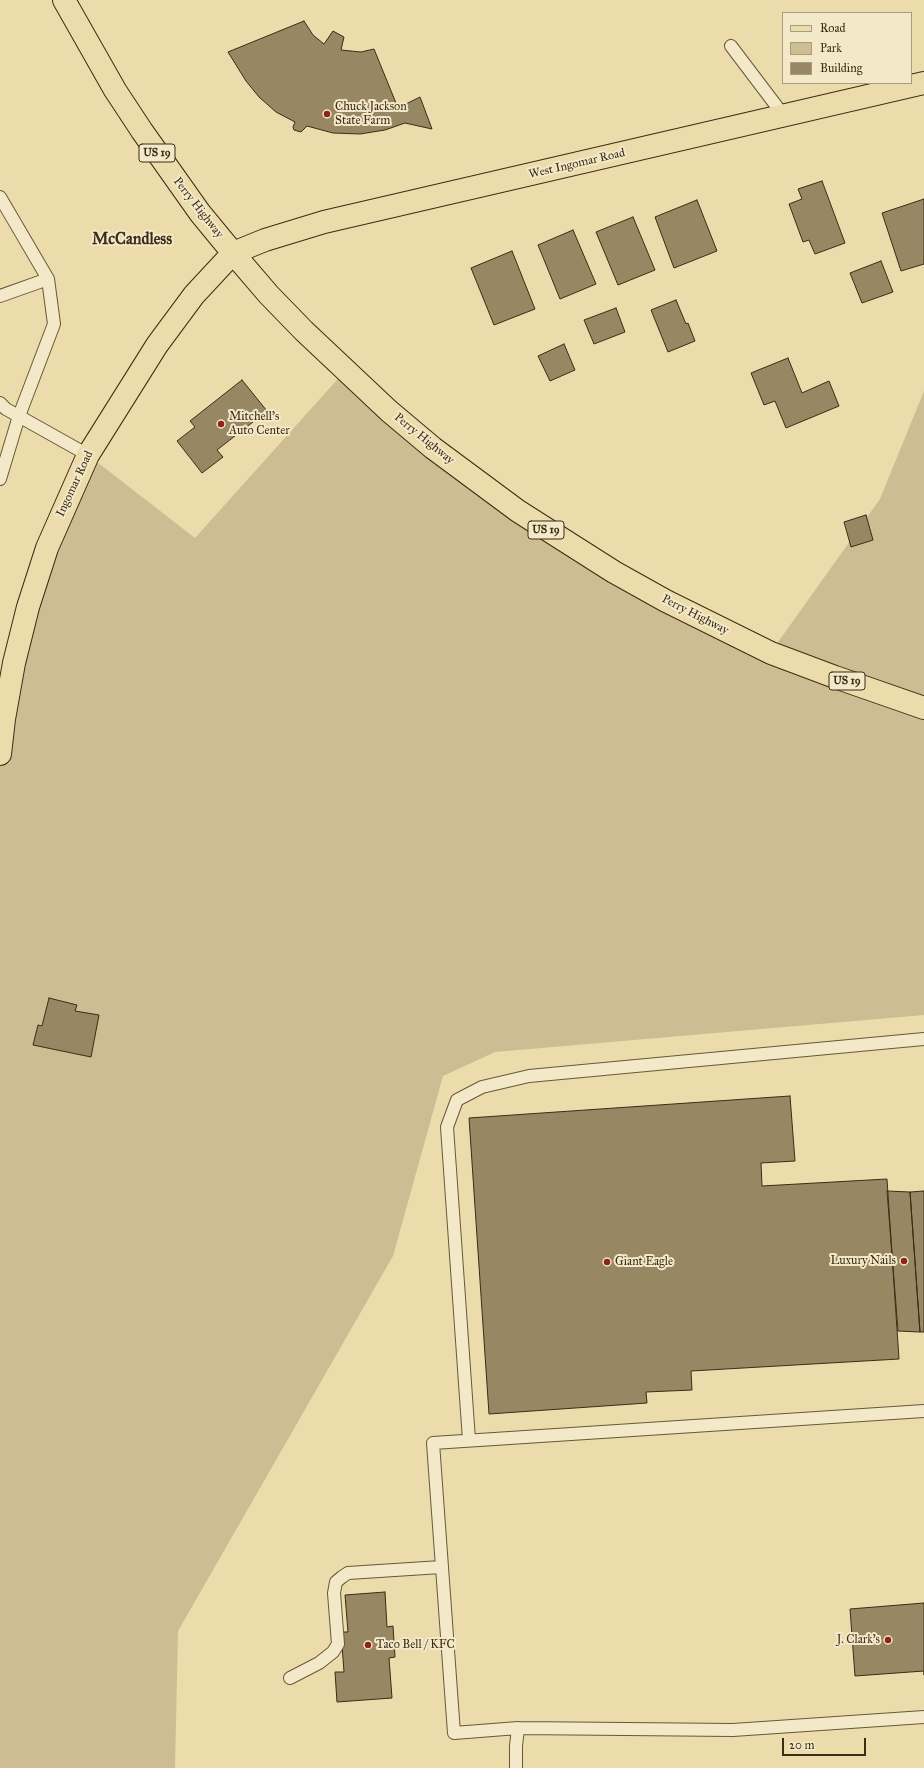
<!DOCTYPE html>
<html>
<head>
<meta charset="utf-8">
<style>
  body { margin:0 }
  #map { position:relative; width:924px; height:1768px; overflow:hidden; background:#ecdbab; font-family:"IM FELL Great Primer",serif }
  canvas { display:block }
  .legend { position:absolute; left:782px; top:12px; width:130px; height:72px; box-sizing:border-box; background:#f3e8c8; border:1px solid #a99d81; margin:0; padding:5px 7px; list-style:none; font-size:12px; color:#3b2c16 }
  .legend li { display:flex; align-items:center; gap:8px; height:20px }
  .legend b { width:20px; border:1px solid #a99d81 }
  .scale { position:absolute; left:782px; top:1738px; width:84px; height:18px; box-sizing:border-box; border:2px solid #3b2c16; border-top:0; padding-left:5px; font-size:12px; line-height:14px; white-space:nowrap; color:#3b2c16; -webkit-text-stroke:3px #f3e8c8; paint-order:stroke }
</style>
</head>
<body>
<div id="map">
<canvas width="924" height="1768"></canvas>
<ul class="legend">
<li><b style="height:5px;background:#ecdbab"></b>Road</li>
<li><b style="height:11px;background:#cebd92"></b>Park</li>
<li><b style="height:11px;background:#978763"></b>Building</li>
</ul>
<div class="scale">20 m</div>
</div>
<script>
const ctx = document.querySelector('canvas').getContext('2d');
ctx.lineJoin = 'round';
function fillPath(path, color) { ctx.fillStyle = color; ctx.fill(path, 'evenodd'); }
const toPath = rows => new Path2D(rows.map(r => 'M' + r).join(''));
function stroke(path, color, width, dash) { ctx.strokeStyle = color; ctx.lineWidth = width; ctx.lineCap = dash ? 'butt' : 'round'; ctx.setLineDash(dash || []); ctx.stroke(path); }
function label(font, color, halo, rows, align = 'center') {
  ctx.font = font + ' "IM FELL Great Primer",serif'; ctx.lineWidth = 4; ctx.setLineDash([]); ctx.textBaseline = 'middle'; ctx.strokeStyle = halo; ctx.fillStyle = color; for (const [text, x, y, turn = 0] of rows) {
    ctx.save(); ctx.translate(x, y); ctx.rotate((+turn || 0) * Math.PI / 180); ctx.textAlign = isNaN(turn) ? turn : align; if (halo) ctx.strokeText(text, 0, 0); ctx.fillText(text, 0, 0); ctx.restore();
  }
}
const green = toPath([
  [345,371,474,480,771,652,880,499,924,391,924,1015,495,1052,443,1076,393,1256,178,1631,175,1768,0,1768,0,754,4,719,88,455,195,538]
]);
const building = toPath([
  [304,21,313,35,324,44,333,31,344,37,341,50,361,52,374,49,398,108,420,97,432,129,405,123,385,130,360,134,333,133,307,126,301,132,294,130,293,127,295,122,276,112,259,97,246,81,228,52,304,21],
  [822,181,845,243,815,254,809,240,803,242,789,204,802,199,798,189,822,181],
  [924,199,924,264,901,271,882,213,924,199],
  [697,200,717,251,674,268,655,217,697,200],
  [633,217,655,270,618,285,596,232,633,217],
  [573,230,596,284,560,299,538,245,573,230],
  [512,251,535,309,494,325,471,268,512,251],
  [881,261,893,292,862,303,850,273,881,261],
  [676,300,686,324,688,323,695,341,668,352,651,310,676,300],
  [616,308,625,332,594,344,584,320,616,308],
  [564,344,575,370,550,381,538,356,564,344],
  [788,358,802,393,829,381,839,406,786,428,775,401,764,405,751,373,788,358],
  [242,380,267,411,217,450,223,457,202,473,177,441,195,427,190,421,242,380],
  [866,515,873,540,851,547,844,522,866,515],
  [49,998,77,1005,75,1011,99,1015,91,1057,33,1045,38,1025,42,1026,49,998],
  [790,1096,795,1161,761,1163,762,1186,887,1179,899,1359,691,1371,692,1390,646,1392,647,1403,489,1414,469,1118,790,1096],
  [887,1191,910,1192,920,1332,898,1331,887,1191],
  [924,1191,924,1332,920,1332,910,1192,924,1191],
  [385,1592,387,1627,393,1626,395,1657,389,1658,392,1698,337,1702,335,1672,344,1672,341,1632,348,1632,345,1595,385,1592],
  [924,1603,924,1675,924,1671,855,1676,850,1609,924,1603]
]);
const service = toPath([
  [731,46,784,116],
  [0,197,48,279,54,324,19,416,0,479],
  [0,296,48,279],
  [0,403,6,409,88,455],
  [924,1411,433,1443,454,1733,518,1728,733,1730,924,1717],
  [469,1440,447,1127,457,1100,482,1087,529,1076,924,1039],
  [290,1678,319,1663,333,1652,338,1644,334,1593,336,1582,342,1577,348,1573,441,1567],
  [516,1768,516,1746,518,1728]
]);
const primary = toPath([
  [64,0,115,90,142,131,200,213,233,253,269,295,304,331,389,411,433,448,518,511,614,572,666,601,771,653,835,677,924,708],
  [0,754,4,719,14,663,28,607,47,548,88,455,157,345,194,295,233,253,265,240,324,222,924,83]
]);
const markers = [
  [327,114,4,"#8f2418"],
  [221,424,4,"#8f2418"],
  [904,1261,4,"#8f2418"],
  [607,1262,4,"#8f2418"],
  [888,1640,4,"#8f2418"],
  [368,1645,4,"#8f2418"]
];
const shields = [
  [157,153,36],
  [546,530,36],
  [847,681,36]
];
const shieldNames = [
  ["US 19",157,153],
  ["US 19",546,530],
  ["US 19",847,681]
];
const poiNames = [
  ["Chuck Jackson",335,107],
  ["State Farm",335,121],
  ["Mitchell's",229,417],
  ["Auto Center",229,431],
  ["Luxury Nails",896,1261,"right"],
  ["Giant Eagle",615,1262],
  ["J. Clark's",880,1640,"right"],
  ["Taco Bell / KFC",376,1645]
];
const streetNames = [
  ["West Ingomar Road",577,164,-13],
  ["Perry Highway",198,208,52],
  ["Perry Highway",424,439,39],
  ["Ingomar Road",75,484,-65],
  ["Perry Highway",695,615,27]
];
const districtNames = [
  ["McCandless",132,240]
];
fillPath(green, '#cebd92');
fillPath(building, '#978763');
stroke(building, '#3b2c16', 1);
stroke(service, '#67583b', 14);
stroke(primary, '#3b2c16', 24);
stroke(service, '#f3e8c8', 12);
stroke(primary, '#ecdbab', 22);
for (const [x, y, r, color] of markers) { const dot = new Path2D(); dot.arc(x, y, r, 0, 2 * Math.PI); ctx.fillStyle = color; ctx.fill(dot); stroke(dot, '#f3e8c8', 1.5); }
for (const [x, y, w] of shields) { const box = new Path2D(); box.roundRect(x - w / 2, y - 9, w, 18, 3); ctx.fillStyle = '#f3e8c8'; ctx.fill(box); stroke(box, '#3b2c16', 1); }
label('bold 11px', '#3b2c16', null, shieldNames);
label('12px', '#3b2c16', '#f3e8c8', poiNames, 'left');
label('12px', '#3b2c16', '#f3e8c8', streetNames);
label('bold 16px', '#3b2c16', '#f3e8c8', districtNames);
</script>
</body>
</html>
